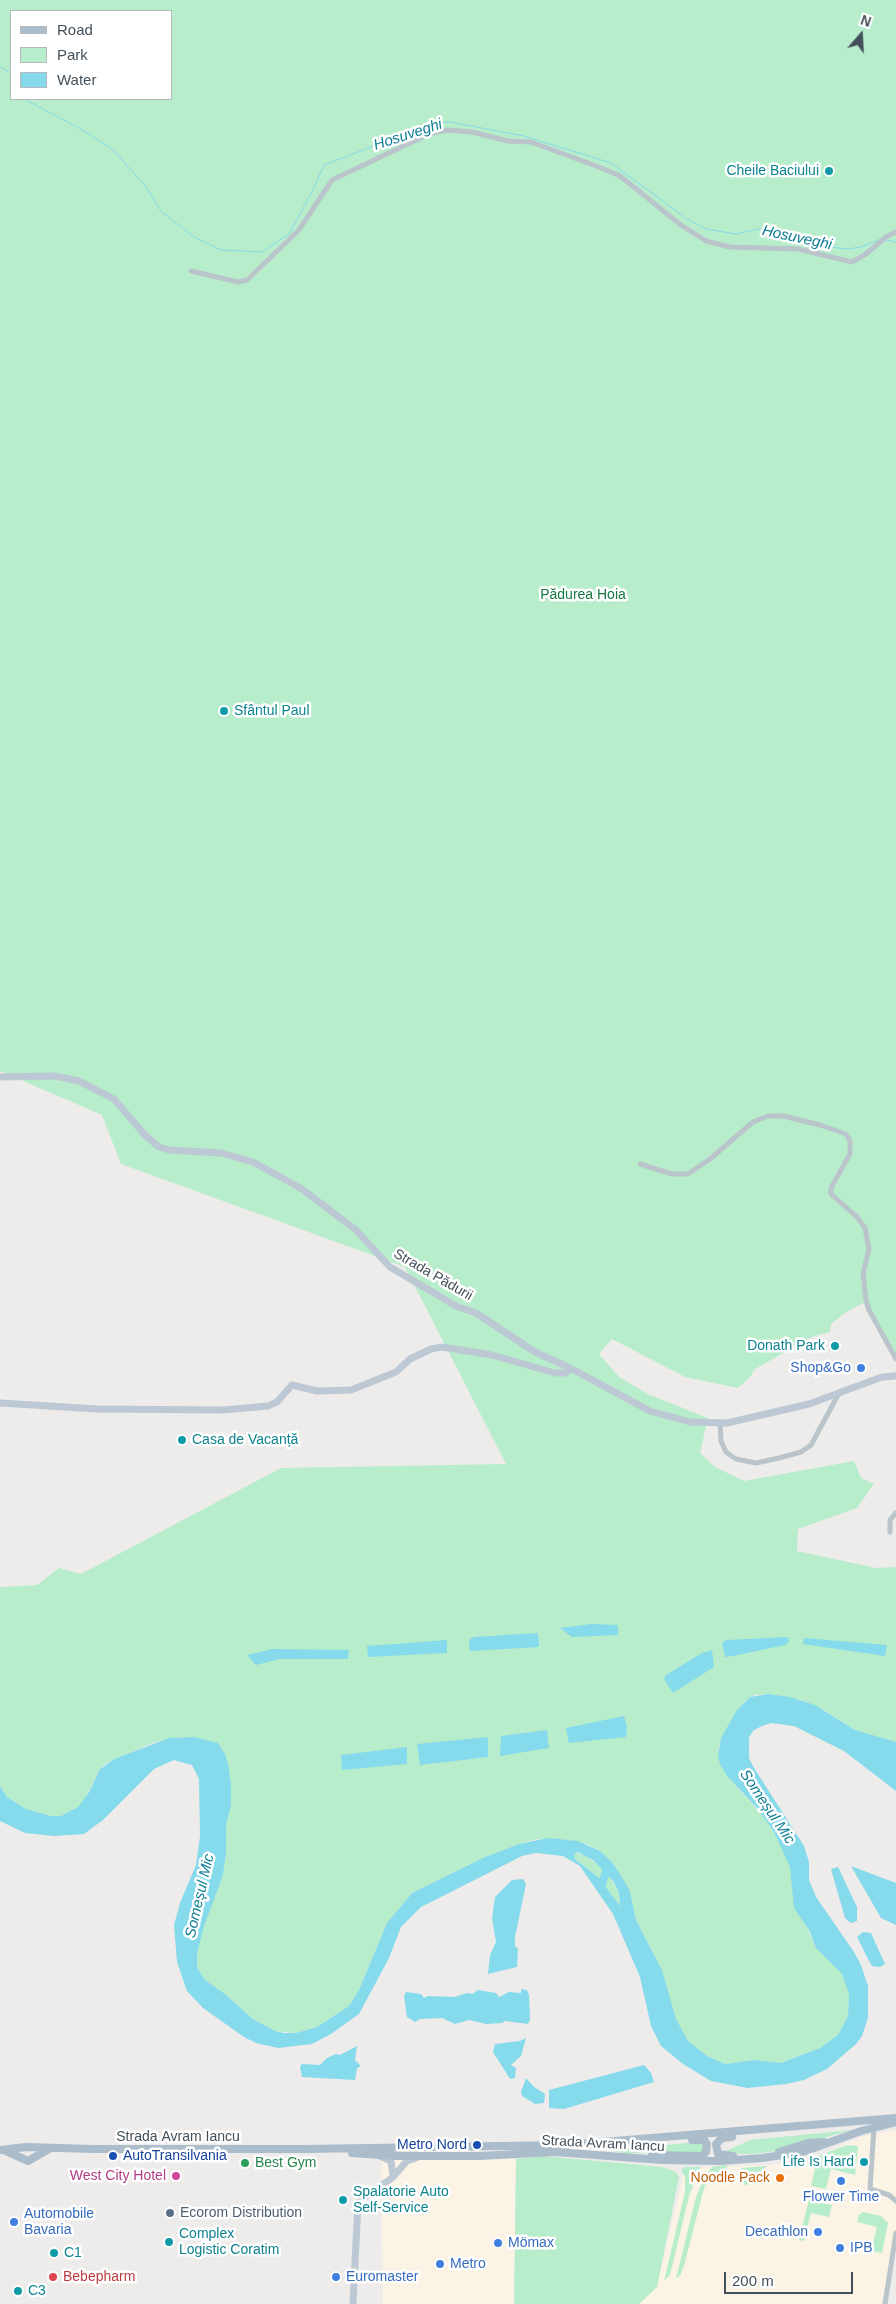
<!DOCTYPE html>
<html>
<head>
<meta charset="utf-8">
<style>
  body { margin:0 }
  #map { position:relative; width:896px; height:2304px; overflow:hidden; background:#eeebeb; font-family:Arial,sans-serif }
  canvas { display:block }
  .legend { position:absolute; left:10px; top:10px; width:162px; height:90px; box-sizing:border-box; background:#fff; border:1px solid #b4b9bd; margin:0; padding:6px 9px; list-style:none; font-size:15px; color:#445059 }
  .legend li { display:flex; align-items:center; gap:10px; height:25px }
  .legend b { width:25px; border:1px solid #b4b9bd }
  .north { position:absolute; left:836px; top:10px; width:50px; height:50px; -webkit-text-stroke:4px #fff; paint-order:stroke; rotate:19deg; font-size:14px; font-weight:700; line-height:20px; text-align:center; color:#445059 }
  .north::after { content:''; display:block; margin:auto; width:18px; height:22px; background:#445059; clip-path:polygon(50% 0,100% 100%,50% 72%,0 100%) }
  .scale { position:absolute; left:724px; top:2272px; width:129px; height:22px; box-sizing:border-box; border:2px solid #445059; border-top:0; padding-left:6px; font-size:15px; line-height:18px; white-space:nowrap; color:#445059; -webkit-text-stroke:4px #fff; paint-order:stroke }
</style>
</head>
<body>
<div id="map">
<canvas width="896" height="2304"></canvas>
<ul class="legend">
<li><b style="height:6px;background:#abbccb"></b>Road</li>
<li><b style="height:14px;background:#b8edcb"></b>Park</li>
<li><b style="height:14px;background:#85daeb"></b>Water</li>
</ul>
<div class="north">N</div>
<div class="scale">200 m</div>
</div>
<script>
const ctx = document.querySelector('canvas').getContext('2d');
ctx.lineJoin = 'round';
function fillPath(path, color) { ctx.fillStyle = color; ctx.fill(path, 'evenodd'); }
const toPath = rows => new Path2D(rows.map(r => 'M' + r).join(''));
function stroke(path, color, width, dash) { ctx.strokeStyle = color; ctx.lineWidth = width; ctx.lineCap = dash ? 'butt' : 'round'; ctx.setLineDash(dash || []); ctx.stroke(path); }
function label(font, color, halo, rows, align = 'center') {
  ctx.font = font + ' Arial,sans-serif'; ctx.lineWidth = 5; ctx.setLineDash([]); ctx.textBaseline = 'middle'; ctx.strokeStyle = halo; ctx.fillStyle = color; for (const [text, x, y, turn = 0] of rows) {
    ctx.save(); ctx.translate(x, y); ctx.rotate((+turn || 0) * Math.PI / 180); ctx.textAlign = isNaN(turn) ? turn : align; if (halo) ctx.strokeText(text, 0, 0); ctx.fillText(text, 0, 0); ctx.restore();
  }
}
const commercial = toPath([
  [896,2130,896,2229,882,2304,639,2304,657,2286,685,2168,771,2165,818,2156,863,2136],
  [516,2159,514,2304,383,2304,381,2160]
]);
const green = toPath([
  [0,0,896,0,896,1361,863,1303,846,1312,831,1324,830,1332,814,1336,755,1369,750,1377,738,1388,685,1377,612,1339,599,1354,619,1377,648,1394,708,1418,700,1453,715,1467,744,1481,854,1461,861,1478,874,1484,857,1508,798,1529,797,1551,876,1568,896,1567,896,1763,855,1730,822,1709,801,1700,768,1694,754,1695,745,1701,721,1738,719,1748,718,1756,727,1776,767,1820,781,1845,790,1867,805,1923,816,1948,842,1974,846,1984,849,1994,848,2016,838,2035,820,2048,781,2063,754,2060,725,2064,707,2056,688,2041,676,2019,654,1954,636,1920,630,1891,622,1877,612,1862,600,1851,587,1844,570,1840,538,1839,519,1844,485,1857,412,1893,387,1923,359,1990,349,2006,317,2027,296,2033,275,2031,253,2019,225,1994,205,1980,197,1967,194,1946,223,1875,226,1854,226,1826,231,1805,231,1784,222,1748,180,1737,155,1742,106,1763,100,1769,84,1800,78,1807,61,1816,51,1816,26,1809,7,1797,0,1786,0,1587,37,1585,59,1568,81,1574,281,1468,506,1464,405,1267,121,1164,102,1115,0,1071],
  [11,11,171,11,171,99,11,99],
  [575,1852,587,1856,606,1872,619,1892,620,1906,598,1877,575,1859,573,1856],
  [852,2130,777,2151,750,2154,722,2153,750,2140],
  [698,2142,705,2146,701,2154,624,2153,607,2150],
  [847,2145,858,2146,855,2175,831,2169,826,2189,811,2186,818,2156],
  [543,2156,663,2167,676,2172,679,2177,657,2287,639,2304,514,2304,516,2159],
  [726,2165,728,2166,712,2177,704,2188,685,2262,681,2274,676,2279,696,2197,705,2176,712,2167],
  [767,2166,764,2169,762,2178,767,2181,766,2183,758,2182,746,2185,738,2180,737,2174,742,2168],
  [685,2167,701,2167,689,2196,670,2275,664,2281,685,2192,685,2177,681,2170],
  [809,2199,832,2205,829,2217,811,2213,804,2241,799,2240],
  [863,2212,881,2216,888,2223,882,2253,871,2251,877,2227,857,2222,859,2215]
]);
const water = toPath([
  [591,1624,618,1625,618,1635,572,1637,560,1628],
  [538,1633,539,1647,470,1651,469,1640,474,1637],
  [788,1637,789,1642,785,1645,733,1656,725,1657,724,1652,722,1643,726,1640],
  [804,1638,887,1645,885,1656,803,1644],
  [447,1640,447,1653,368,1657,367,1646],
  [272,1649,349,1650,348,1659,280,1659,256,1665,247,1655],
  [712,1650,714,1667,673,1693,664,1679,666,1675,702,1653],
  [768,1694,790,1697,815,1705,855,1730,896,1742,896,1791,844,1751,794,1726,771,1723,762,1726,754,1730,749,1737,749,1758,754,1768,804,1846,809,1862,809,1880,816,1897,854,1952,861,1965,868,1986,868,2018,862,2036,856,2044,827,2069,804,2080,786,2084,748,2088,711,2081,683,2064,661,2046,651,2026,640,1977,613,1914,580,1866,563,1856,536,1853,522,1856,421,1907,401,1927,389,1958,359,2014,331,2034,312,2044,278,2048,256,2043,244,2037,203,2008,187,1991,177,1962,174,1925,180,1903,196,1865,200,1836,199,1779,192,1765,174,1760,154,1769,103,1820,84,1834,54,1836,25,1833,0,1821,0,1786,7,1797,26,1809,51,1816,61,1816,78,1807,89,1792,100,1769,114,1759,169,1738,194,1737,218,1743,225,1754,228,1764,231,1784,231,1805,226,1826,226,1854,223,1875,204,1926,197,1954,197,1967,205,1980,225,1994,253,2019,275,2031,284,2033,296,2033,317,2027,349,2006,359,1990,387,1923,412,1893,485,1857,519,1844,548,1838,578,1841,600,1851,612,1862,622,1877,630,1891,636,1920,662,1970,676,2019,688,2041,707,2056,725,2064,754,2060,781,2063,820,2048,838,2035,848,2016,849,1994,842,1974,816,1948,809,1930,794,1908,790,1867,774,1832,758,1809,727,1776,720,1764,718,1756,721,1738,737,1710,750,1697],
  [578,1852,593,1860,613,1881,619,1892,620,1906,598,1877,575,1859,574,1854],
  [624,1716,627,1727,626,1737,569,1743,566,1728],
  [547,1730,549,1748,500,1756,501,1736],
  [488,1737,488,1757,420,1765,417,1744],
  [407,1747,407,1764,342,1770,341,1755],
  [851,1866,896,1883,896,1925,881,1918],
  [838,1867,857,1907,857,1921,851,1923,845,1918,831,1869],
  [523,1879,526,1884,515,1937,515,1946,518,1949,517,1967,488,1974,490,1955,496,1942,492,1918,495,1897,512,1880],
  [863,1932,871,1933,885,1964,880,1967,872,1966,868,1959,857,1937],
  [521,1989,527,1990,529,1995,530,2020,528,2024,505,2021,502,2023,486,2024,469,2020,455,2024,442,2018,420,2019,415,2022,407,2017,404,1996,406,1992,421,1994,424,1998,428,1996,455,1997,467,1993,472,1994,478,1990,496,1993,499,1997,509,1992,521,1993],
  [526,2038,521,2056,511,2065,516,2068,515,2078,510,2079,493,2052,495,2044,520,2041],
  [357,2046,355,2060,361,2066,357,2068,355,2080,302,2077,300,2067,302,2064,320,2065,327,2058,336,2054,340,2055],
  [644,2065,651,2073,654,2082,564,2109,549,2108,549,2090],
  [526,2078,534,2087,545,2094,544,2103,535,2104,522,2096,521,2092]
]);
const stream = toPath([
  [0,64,0,65],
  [0,67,11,73],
  [24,99,79,128,111,148,144,184,161,211,194,237,221,250,262,252,289,234,313,190,324,165,431,124,450,122,524,136,611,163,687,219,706,229,736,234,763,228,830,247,848,249,861,247,881,239],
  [885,240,896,242]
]);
const river = toPath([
  [602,1890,602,1883,607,1869]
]);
const street = toPath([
  [191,271,238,282,247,280,299,230,332,180,429,134,446,130,472,132,508,141,531,142,599,167,620,176,681,225,706,241,730,247,798,249,852,262,866,254,886,237,896,232],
  [640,1164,672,1174,688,1174,710,1159,753,1122,768,1116,783,1116,820,1125,846,1134,850,1141,850,1154,831,1188,831,1194,857,1217,865,1228,869,1249,863,1274,866,1300,869,1310,896,1359],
  [720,1424,721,1441,726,1452,736,1459,756,1463,779,1458,801,1452,811,1445,838,1395],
  [890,1532,890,1520,896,1513],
  [874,2127,870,2189,889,2195,896,2201],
  [885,2304,896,2233]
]);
const secondary = toPath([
  [0,1077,55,1076,79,1081,114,1099,144,1134,159,1147,169,1150,221,1153,253,1162,302,1189,356,1230,390,1267,456,1306,476,1313,535,1352,570,1368,650,1411,690,1422,727,1423,809,1404,882,1377,896,1376],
  [0,1403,97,1409,223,1410,268,1406,277,1402,292,1385,317,1391,351,1390,396,1372,410,1359,431,1349,442,1347,492,1355,555,1373,566,1373,570,1368],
  [380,2156,391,2161,393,2176],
  [353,2304,358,2202,392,2178,407,2161,416,2158]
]);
const primary = toPath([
  [732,2137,722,2138,716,2144,718,2154,733,2156],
  [0,2150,26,2147,92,2149,304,2149,566,2145,896,2118],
  [6,2151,28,2161,49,2149],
  [779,2152,808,2143,824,2142],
  [352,2153,396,2156,479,2156,555,2152,662,2160,721,2161,762,2158,803,2152,861,2131,896,2122],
  [652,2155,702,2156,706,2152,707,2144,704,2140,692,2140]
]);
const markers = [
  [829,171,5,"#0f9aa8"],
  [224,711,5,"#0f9aa8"],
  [835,1346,5,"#0f9aa8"],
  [861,1368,5,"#3f7fe0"],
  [182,1440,5,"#0f9aa8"],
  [477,2145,5,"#1a4fb4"],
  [113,2156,5,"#1a4fb4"],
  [864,2162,5,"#0f9aa8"],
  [245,2163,5,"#2e9e5b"],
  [176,2176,5,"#d1479c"],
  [780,2178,5,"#e8710a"],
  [841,2181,5,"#3f7fe0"],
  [343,2200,5,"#0f9aa8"],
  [170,2213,5,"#5c6f8a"],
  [14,2222,5,"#3f7fe0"],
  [818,2232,5,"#3f7fe0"],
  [169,2242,5,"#0f9aa8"],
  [498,2243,5,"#3f7fe0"],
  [840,2248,5,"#3f7fe0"],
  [54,2253,5,"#0f9aa8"],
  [440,2264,5,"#3f7fe0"],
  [53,2277,5,"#e0444e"],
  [336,2277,5,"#3f7fe0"],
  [18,2291,5,"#0f9aa8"]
];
const cultureNames = [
  ["Cheile Baciului",819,171,"right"],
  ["Sfântul Paul",234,711],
  ["Donath Park",825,1346,"right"],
  ["Casa de Vacanță",192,1440],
  ["Life Is Hard",854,2162,"right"],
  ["Spalatorie Auto",353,2192],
  ["Self-Service",353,2208],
  ["Complex",179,2234],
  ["Logistic Coratim",179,2250],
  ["C1",64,2253],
  ["C3",28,2291]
];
const parkNames = [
  ["Pădurea Hoia",583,595]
];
const streetNames = [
  ["Strada Pădurii",433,1275,30],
  ["Strada Avram Iancu",178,2137],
  ["Strada Avram Iancu",603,2144,3]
];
const shopNames = [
  ["Shop&Go",851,1368,"right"],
  ["Flower Time",841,2197,"center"],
  ["Automobile",24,2214],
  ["Bavaria",24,2230],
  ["Decathlon",808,2232,"right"],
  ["Mömax",508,2243],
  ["IPB",850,2248],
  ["Metro",450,2264],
  ["Euromaster",346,2277]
];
const transitNames = [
  ["Metro Nord",467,2145],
  ["AutoTransilvania",123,2156,"left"]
];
const leisureNames = [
  ["Best Gym",255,2163]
];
const hotelNames = [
  ["West City Hotel",166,2176]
];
const foodNames = [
  ["Noodle Pack",770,2178]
];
const serviceNames = [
  ["Ecorom Distribution",180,2213]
];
const healthNames = [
  ["Bebepharm",63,2277]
];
const waterNames = [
  ["Hosuveghi",408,135,-18],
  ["Hosuveghi",797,238,12],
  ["Someșul Mic",767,1807,56],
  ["Someșul Mic",200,1896,-77]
];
fillPath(commercial, '#fbf3e3');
fillPath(green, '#b8edcb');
fillPath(water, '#85daeb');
stroke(stream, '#85daeb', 1);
stroke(river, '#85daeb', 8);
stroke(street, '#b9c4cb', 5);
stroke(secondary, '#bcc8d3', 7);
stroke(primary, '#abbccb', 8);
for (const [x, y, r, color] of markers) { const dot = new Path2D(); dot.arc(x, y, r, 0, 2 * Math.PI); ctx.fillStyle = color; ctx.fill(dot); stroke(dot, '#fff', 2); }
label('14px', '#0d838f', '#fff', cultureNames, 'left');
label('14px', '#167843', '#fff', parkNames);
label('14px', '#445059', '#fff', streetNames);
label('14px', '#366cbe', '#fff', shopNames, 'left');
label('14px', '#164399', '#fff', transitNames, 'right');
label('14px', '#27864d', '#fff', leisureNames, 'left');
label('14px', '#b23c85', '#fff', hotelNames, 'right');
label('14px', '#c56008', '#fff', foodNames, 'right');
label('14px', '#4e5e75', '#fff', serviceNames, 'left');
label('14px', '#be3a42', '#fff', healthNames, 'left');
label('italic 15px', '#0c7e94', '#fff', waterNames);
</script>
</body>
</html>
